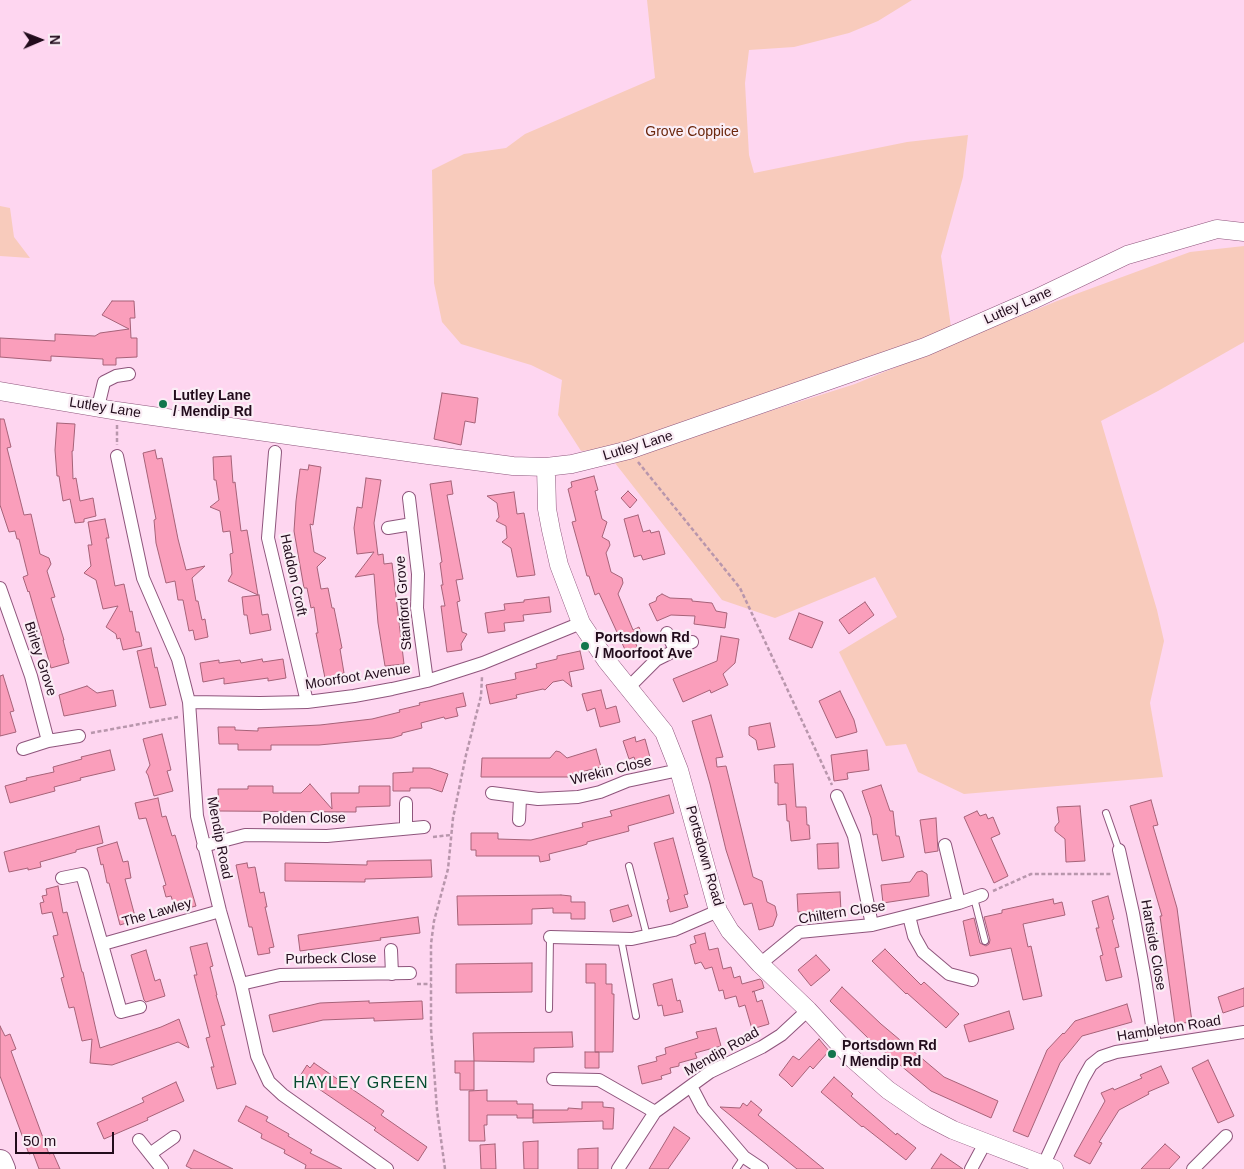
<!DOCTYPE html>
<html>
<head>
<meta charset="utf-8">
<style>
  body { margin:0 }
  #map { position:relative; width:1244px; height:1169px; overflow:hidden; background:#fed6f0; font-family:Helvetica,sans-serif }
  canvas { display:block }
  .north { position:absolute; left:15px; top:15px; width:50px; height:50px; -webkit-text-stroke:4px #faedf5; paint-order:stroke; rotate:89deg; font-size:14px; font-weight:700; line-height:20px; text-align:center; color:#220c1c }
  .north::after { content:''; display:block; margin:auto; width:18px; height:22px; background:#220c1c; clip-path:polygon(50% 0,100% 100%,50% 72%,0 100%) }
  .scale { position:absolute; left:15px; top:1132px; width:99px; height:22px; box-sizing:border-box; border:2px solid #220c1c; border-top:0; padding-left:6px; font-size:15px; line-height:18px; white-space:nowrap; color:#220c1c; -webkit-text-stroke:4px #faedf5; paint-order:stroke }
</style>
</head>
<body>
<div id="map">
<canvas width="1244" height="1169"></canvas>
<div class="north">N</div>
<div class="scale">50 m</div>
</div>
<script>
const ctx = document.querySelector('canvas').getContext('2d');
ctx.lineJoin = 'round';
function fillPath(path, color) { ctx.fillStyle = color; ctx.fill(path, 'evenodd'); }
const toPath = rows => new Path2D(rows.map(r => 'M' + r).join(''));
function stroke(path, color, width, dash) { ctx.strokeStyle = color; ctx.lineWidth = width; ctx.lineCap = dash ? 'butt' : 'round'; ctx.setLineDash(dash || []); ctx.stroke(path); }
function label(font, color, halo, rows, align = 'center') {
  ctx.font = font + ' Helvetica,sans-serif'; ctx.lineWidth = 4.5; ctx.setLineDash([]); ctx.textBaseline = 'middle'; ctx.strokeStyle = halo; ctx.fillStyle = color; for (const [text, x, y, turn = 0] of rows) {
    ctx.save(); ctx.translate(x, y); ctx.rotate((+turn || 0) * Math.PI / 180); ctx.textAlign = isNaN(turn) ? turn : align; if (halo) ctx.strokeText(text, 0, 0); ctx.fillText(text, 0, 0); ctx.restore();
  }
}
const green = toPath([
  [647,0,912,0,878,21,849,33,794,47,749,50,745,83,749,155,754,173,907,142,968,135,963,177,941,256,951,327,801,387,631,446,581,451,558,415,562,380,531,365,461,344,442,322,434,283,432,170,464,154,506,148,525,134,655,78],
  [0,206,10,208,14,237,30,258,0,256],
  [1244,246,1244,342,1158,391,1101,421,1157,610,1164,641,1150,703,1163,777,964,794,918,772,906,744,886,746,839,652,897,617,875,577,775,618,722,600,615,463,742,420,855,384,1057,301,1190,252]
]);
const building = toPath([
  [112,301,134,301,135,318,130,318,131,338,137,338,137,357,116,358,116,365,103,365,103,359,51,356,51,361,0,357,0,338,55,341,55,334,95,336,100,333,129,329,102,315,112,301],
  [442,393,478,398,475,423,465,421,461,445,434,439,442,393],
  [0,419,4,419,11,447,7,448,24,515,31,514,40,554,49,558,51,564,47,571,55,597,51,598,64,640,63,640,69,663,51,668,29,591,28,592,23,577,28,575,19,539,17,539,15,531,9,532,0,505,0,419],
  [57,423,75,424,73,451,72,451,73,479,76,478,80,501,93,498,96,516,84,519,84,522,75,523,70,499,63,501,59,476,57,476,55,450,57,423],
  [155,450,157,459,162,458,178,539,186,570,205,566,192,578,196,601,198,601,202,620,205,619,208,637,195,640,193,630,189,631,183,600,178,600,175,581,166,583,156,543,154,520,156,519,143,453,155,450],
  [231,456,233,483,235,482,241,531,247,530,258,595,228,581,232,574,230,554,233,553,230,531,223,532,220,511,210,507,219,500,216,480,214,480,213,457,231,456],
  [309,465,321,467,313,525,310,524,314,552,326,558,317,567,321,589,328,588,332,608,334,608,342,648,340,649,344,673,337,675,338,681,326,683,316,633,318,633,314,607,311,608,307,588,304,588,294,531,296,501,300,469,308,470,309,465],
  [594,476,598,490,595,491,602,519,607,522,602,537,609,541,610,545,606,553,611,572,622,578,623,583,618,594,633,630,639,627,644,641,636,644,638,649,627,654,599,593,595,595,589,576,587,576,572,522,576,521,568,489,572,487,571,482,594,476],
  [366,478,381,480,374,523,378,555,383,554,384,564,392,563,404,664,385,666,378,623,374,574,355,577,374,552,357,554,354,528,357,507,362,508,366,478],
  [451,481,453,494,447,495,463,579,456,580,460,601,457,602,462,632,467,634,461,644,462,650,447,652,441,606,445,606,441,585,443,585,440,563,442,562,430,484,451,481],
  [628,491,637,500,630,508,621,498,628,491],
  [514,492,517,514,524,513,535,575,517,577,511,548,502,542,507,538,506,526,496,521,499,517,497,503,487,496,514,492],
  [638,515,643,532,650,530,651,533,659,531,665,554,643,560,641,555,634,557,624,519,638,515],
  [105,519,109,538,106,538,115,586,124,584,130,612,132,611,136,632,139,632,142,646,123,650,120,638,117,639,116,634,106,627,118,606,103,609,96,580,84,573,91,566,88,545,92,545,88,522,105,519],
  [662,594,670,598,692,599,692,601,712,603,716,611,727,613,725,628,694,624,695,616,671,615,657,621,649,604,656,601,657,597,662,594],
  [259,595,262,615,268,614,271,630,250,634,247,615,244,615,242,597,259,595],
  [549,597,551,612,523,615,524,621,504,623,505,631,488,633,485,613,505,610,504,604,524,602,524,600,549,597],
  [865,602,874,615,849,634,839,620,865,602],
  [799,613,823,622,812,648,789,639,799,613],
  [721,636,739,639,735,663,723,674,728,685,711,693,710,690,683,702,673,679,717,661,721,636],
  [151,648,155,668,157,667,166,705,150,708,137,651,151,648],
  [580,651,584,669,569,672,572,687,563,680,553,682,545,690,543,689,516,695,517,698,490,704,486,685,516,679,515,673,537,668,536,664,557,659,557,656,580,651],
  [262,659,263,662,283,659,286,678,268,681,268,678,224,684,224,678,203,682,200,663,219,660,219,663,240,660,241,663,262,659],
  [3,675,14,711,10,712,16,732,0,736,0,676,3,675],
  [87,686,97,693,113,690,116,706,64,716,59,695,87,686],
  [601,690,606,709,616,706,620,722,600,727,595,708,587,711,582,694,601,690],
  [840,691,854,720,857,732,836,738,819,701,840,691],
  [463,693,466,706,456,708,458,716,445,719,444,717,421,723,422,728,402,733,402,735,392,738,319,745,271,745,271,750,238,750,238,744,219,744,218,727,235,727,235,730,258,731,258,728,320,725,372,719,400,712,399,710,420,705,419,703,463,693],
  [711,715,723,757,716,758,717,767,726,766,753,877,762,881,767,902,775,906,777,915,773,926,759,930,752,903,744,905,726,850,710,784,692,721,711,715],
  [770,723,775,747,758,750,756,740,749,735,749,727,770,723],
  [162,734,171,770,167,771,173,791,154,796,148,775,146,772,150,765,143,739,162,734],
  [635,737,636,742,645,739,651,761,637,766,634,757,629,759,623,741,635,737],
  [596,749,601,767,569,775,569,777,481,777,482,758,550,758,556,751,560,752,567,758,596,749],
  [110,750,115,770,80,778,81,780,54,787,55,791,10,803,5,786,27,780,26,778,54,772,53,767,82,759,81,757,110,750],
  [867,750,869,770,847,773,848,779,834,781,831,755,867,750],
  [793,764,796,807,806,807,807,825,809,825,810,839,791,841,789,821,787,821,786,804,778,805,778,783,775,783,774,765,793,764],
  [413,768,430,768,448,774,442,792,430,788,410,788,410,791,393,791,393,773,413,772,413,768],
  [310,784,332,809,331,793,359,793,359,786,390,786,390,806,356,807,356,812,219,811,218,789,248,789,248,786,273,786,273,793,301,793,310,784],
  [881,785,890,811,893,811,896,836,899,836,904,857,882,861,877,834,873,835,871,818,862,791,881,785],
  [669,795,674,813,628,826,629,831,587,842,587,844,581,846,549,854,550,860,540,862,539,856,476,856,476,850,471,850,471,833,498,833,498,839,531,840,583,827,582,823,612,816,610,811,669,795],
  [158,798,162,817,166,816,172,836,175,835,196,906,176,911,171,896,166,897,163,886,166,885,146,818,139,819,135,803,158,798],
  [1151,800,1158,825,1153,826,1177,908,1192,1022,1175,1024,1160,916,1162,916,1130,806,1151,800],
  [1080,806,1085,861,1066,862,1065,839,1055,831,1055,827,1059,822,1057,807,1080,806],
  [977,811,980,816,986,814,988,819,993,817,1000,834,991,838,1008,876,994,883,964,817,977,811],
  [936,818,938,851,925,853,920,820,936,818],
  [99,826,103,843,76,850,76,852,40,862,41,867,28,870,28,868,9,872,4,852,99,826],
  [673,838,688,894,684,895,688,907,670,912,667,900,669,899,654,843,673,838],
  [117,842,123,862,128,861,131,878,125,879,136,920,120,925,109,883,107,883,103,864,101,865,97,848,117,842],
  [838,843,839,868,818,869,817,844,838,843],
  [431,860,432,877,365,879,365,882,285,881,285,863,367,865,367,861,431,860],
  [247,863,248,868,255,867,260,893,264,892,267,907,265,907,274,947,269,948,270,953,258,955,252,927,249,927,236,865,247,863],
  [922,871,927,874,929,896,883,903,881,885,910,882,917,872,922,871],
  [58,886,63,913,67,912,82,972,83,972,100,1048,161,1027,179,1019,189,1048,178,1042,112,1065,90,1063,92,1039,82,1041,74,1007,69,1008,61,978,64,977,53,936,58,935,52,912,42,914,40,903,44,902,42,896,47,895,46,889,58,886],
  [840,892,841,911,798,912,797,894,840,892],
  [561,895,571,896,571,902,585,902,585,919,571,919,571,913,553,913,553,908,532,909,532,924,458,925,457,896,561,895],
  [1108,896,1114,919,1112,920,1119,947,1115,948,1122,977,1106,981,1100,956,1103,955,1096,928,1099,928,1092,901,1108,896],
  [1053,899,1054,904,1062,902,1065,915,1023,924,1028,947,1031,946,1042,996,1023,1000,1011,948,970,956,963,921,974,918,980,943,986,946,989,944,990,940,984,917,1002,913,1002,910,1053,899],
  [628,905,632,916,613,922,610,910,628,905],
  [418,917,420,933,380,938,381,940,300,951,298,935,418,917],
  [705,933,709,950,718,948,723,969,731,967,734,978,740,976,742,984,760,979,762,981,764,988,752,992,754,991,757,1002,762,1000,769,1024,752,1029,745,1005,739,1007,736,996,725,999,723,990,719,991,712,967,705,969,701,962,695,964,690,945,696,943,694,936,705,933],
  [207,943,213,966,210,967,217,995,216,995,225,1025,221,1026,236,1084,217,1089,211,1067,214,1067,206,1038,210,1037,194,975,197,975,190,947,207,943],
  [885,949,921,985,924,982,959,1014,946,1028,907,993,906,994,872,961,885,949],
  [146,950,155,981,160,979,165,996,146,1002,144,1000,131,955,146,950],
  [816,955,830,970,811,986,798,970,816,955],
  [532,963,532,992,456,993,456,964,532,963],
  [586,964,606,964,606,984,612,984,612,994,614,994,613,1052,595,1052,595,983,586,983,586,964],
  [672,979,677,1001,680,1000,683,1012,664,1016,662,1005,658,1006,653,984,672,979],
  [842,987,881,1024,944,1077,998,1101,991,1118,931,1091,868,1038,830,1001,842,987],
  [1244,988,1244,1006,1223,1013,1218,997,1244,988],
  [369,1001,369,1003,422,1001,423,1019,374,1021,374,1018,323,1020,273,1032,269,1015,320,1003,369,1001],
  [1127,1004,1132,1022,1082,1036,1060,1063,1028,1137,1013,1131,1047,1050,1063,1033,1064,1034,1075,1021,1127,1004],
  [1009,1011,1014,1029,969,1042,964,1025,1009,1011],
  [0,1026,5,1036,10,1034,16,1049,11,1051,49,1154,53,1153,60,1169,39,1169,33,1153,29,1154,0,1076,0,1026],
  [716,1028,721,1046,695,1053,697,1058,679,1063,679,1066,670,1068,671,1073,661,1076,662,1079,642,1084,638,1066,657,1061,656,1057,666,1054,665,1048,698,1038,696,1032,716,1028],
  [572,1032,573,1047,534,1048,534,1062,474,1061,473,1033,572,1032],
  [819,1039,829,1051,813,1069,810,1066,792,1087,786,1081,779,1075,793,1056,799,1060,819,1039],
  [585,1052,599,1052,599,1068,585,1068,585,1052],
  [1208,1060,1234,1116,1218,1123,1192,1068,1208,1060],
  [455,1061,474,1061,474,1090,460,1090,460,1073,455,1073,455,1061],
  [314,1063,384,1111,381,1115,427,1147,418,1161,374,1130,376,1128,300,1076,307,1065,310,1068,314,1063],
  [1161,1066,1169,1083,1148,1092,1149,1094,1119,1110,1099,1142,1102,1143,1090,1164,1074,1156,1105,1101,1101,1093,1113,1088,1114,1090,1142,1078,1140,1075,1161,1066],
  [834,1077,853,1094,851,1096,896,1135,897,1133,916,1148,906,1160,863,1126,862,1127,821,1092,834,1077],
  [176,1082,184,1101,147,1118,148,1120,104,1139,97,1123,144,1102,142,1098,176,1082],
  [487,1090,487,1101,517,1101,517,1104,533,1104,533,1118,517,1118,517,1115,487,1115,487,1125,484,1125,485,1141,469,1141,469,1091,487,1090],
  [751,1101,762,1110,758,1115,824,1169,797,1169,720,1107,740,1108,743,1103,747,1106,751,1101],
  [582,1102,603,1102,603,1107,614,1108,613,1129,603,1129,603,1121,533,1123,533,1110,568,1110,568,1108,582,1109,582,1102],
  [246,1106,268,1117,266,1121,289,1134,288,1136,312,1150,310,1153,342,1169,305,1169,306,1165,284,1153,285,1150,261,1138,262,1134,238,1121,246,1106],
  [674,1127,690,1138,668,1169,649,1169,674,1127],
  [538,1141,538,1169,524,1169,523,1142,538,1141],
  [495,1144,496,1169,481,1169,480,1145,495,1144],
  [1165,1144,1180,1157,1169,1169,1141,1169,1165,1144],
  [598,1148,598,1169,578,1169,578,1149,598,1148],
  [194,1150,233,1169,192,1169,186,1166,194,1150],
  [941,1154,963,1169,931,1169,941,1154]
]);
const path = toPath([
  [117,425,117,445],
  [638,462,740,588,832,785],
  [91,733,178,717],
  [433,837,451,835],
  [993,891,1031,874,1112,874],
  [417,984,431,984],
  [445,1169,437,1110,431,1029,431,944,434,921,448,869,453,818,466,755,481,696,482,677]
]);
const lane = toPath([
  [1106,813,1119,850],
  [629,866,647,936],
  [974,898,985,941],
  [621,939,636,1016],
  [549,1009,550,937],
  [736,1169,744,1157]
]);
const street = toPath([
  [98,407,104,382,116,376,129,374],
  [275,452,268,538,307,702],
  [117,456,143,578,178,659,189,702,197,816,220,911,241,984,257,1056,269,1082,283,1095,387,1169],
  [409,498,418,574,417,608,427,681],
  [388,528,412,524],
  [0,588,31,676,48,741,79,736],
  [667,633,675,650],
  [629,687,656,660,692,642],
  [189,702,260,703,307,702,354,696,392,689,427,681,483,663,581,623],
  [23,749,48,741],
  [492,793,538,799,578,797,600,792,627,781,679,770],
  [837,796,854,836,872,925],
  [406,803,406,828],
  [519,820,520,798],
  [945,845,959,903],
  [203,846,245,835,327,836,424,827],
  [1119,850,1133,913,1145,979,1155,1045],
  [62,878,82,874,121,1012,140,1007],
  [909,916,914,936,923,952,949,974,972,980],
  [550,937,632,939,674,930,718,911],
  [103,944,220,911],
  [391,950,392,974],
  [760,964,799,932,872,925,959,903,982,895],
  [241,984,280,975,410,973],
  [553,1079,599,1080,655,1112],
  [691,1086,703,1109,744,1157,762,1169],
  [139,1140,162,1169],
  [150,1154,174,1137],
  [1044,1164,1083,1079,1091,1065,1101,1057,1116,1052,1244,1032],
  [618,1169,655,1112,710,1072,762,1047,781,1035,808,1010],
  [971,1169,985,1143],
  [1193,1169,1226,1136]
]);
const secondary = toPath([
  [0,391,117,411,428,455,513,466,546,467,572,464,629,450,925,347,1035,299,1127,255,1217,229,1244,232],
  [546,467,547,509,551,530,559,565,581,623,606,660,664,732,679,770,718,911,730,931,760,964,808,1010,854,1060,888,1090,926,1116,953,1130,1054,1169]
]);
const highway = toPath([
  [0,1162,3,1169]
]);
const markers = [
  [163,404,5,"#12764d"],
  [585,646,5,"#12764d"],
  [832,1054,5,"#12764d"]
];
const parkNames = [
  ["Grove Coppice",692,132]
];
const streetNames = [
  ["Lutley Lane",1018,306,-24],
  ["Lutley Lane",105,408,9],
  ["Lutley Lane",638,446,-17],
  ["Haddon Croft",293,575,78],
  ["Stanford Grove",404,603,-94],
  ["Birley Grove",40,659,72],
  ["Moorfoot Avenue",358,677,-9],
  ["Wrekin Close",611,771,-14],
  ["Polden Close",304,819,-1],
  ["Mendip Road",219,838,79],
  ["Portsdown Road",704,856,74],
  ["The Lawley",157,913,-16],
  ["Chiltern Close",842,913,-9],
  ["Hartside Close",1153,945,80],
  ["Purbeck Close",331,959,-1],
  ["Hambleton Road",1169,1029,-9],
  ["Mendip Road",722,1052,-30]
];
const poiNames = [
  ["Lutley Lane",173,396],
  ["/ Mendip Rd",173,412],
  ["Portsdown Rd",595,638],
  ["/ Moorfoot Ave",595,654],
  ["Portsdown Rd",842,1046],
  ["/ Mendip Rd",842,1062]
];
const quarterNames = [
  ["HAYLEY GREEN",361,1084]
];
fillPath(green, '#f8cbbc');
fillPath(building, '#fa9ebb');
stroke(building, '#a66278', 1);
stroke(lane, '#8e557c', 8);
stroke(street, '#8e557c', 14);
stroke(secondary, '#8e557c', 19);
stroke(highway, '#8e557c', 26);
stroke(path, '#b896ac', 2.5, [4, 2.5]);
stroke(lane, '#fff', 6);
stroke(street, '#fff', 12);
stroke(secondary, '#fff', 18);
stroke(highway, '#fff', 24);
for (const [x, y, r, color] of markers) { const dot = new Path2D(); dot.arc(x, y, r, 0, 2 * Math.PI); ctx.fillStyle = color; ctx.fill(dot); stroke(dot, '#faedf5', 2); }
label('14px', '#6b270d', '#faedf5', parkNames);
label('14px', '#220c1c', '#faedf5', streetNames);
label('bold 14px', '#220c1c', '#faedf5', poiNames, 'left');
ctx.letterSpacing = '1px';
label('16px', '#054b2f', '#faedf5', quarterNames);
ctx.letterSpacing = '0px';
</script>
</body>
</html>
